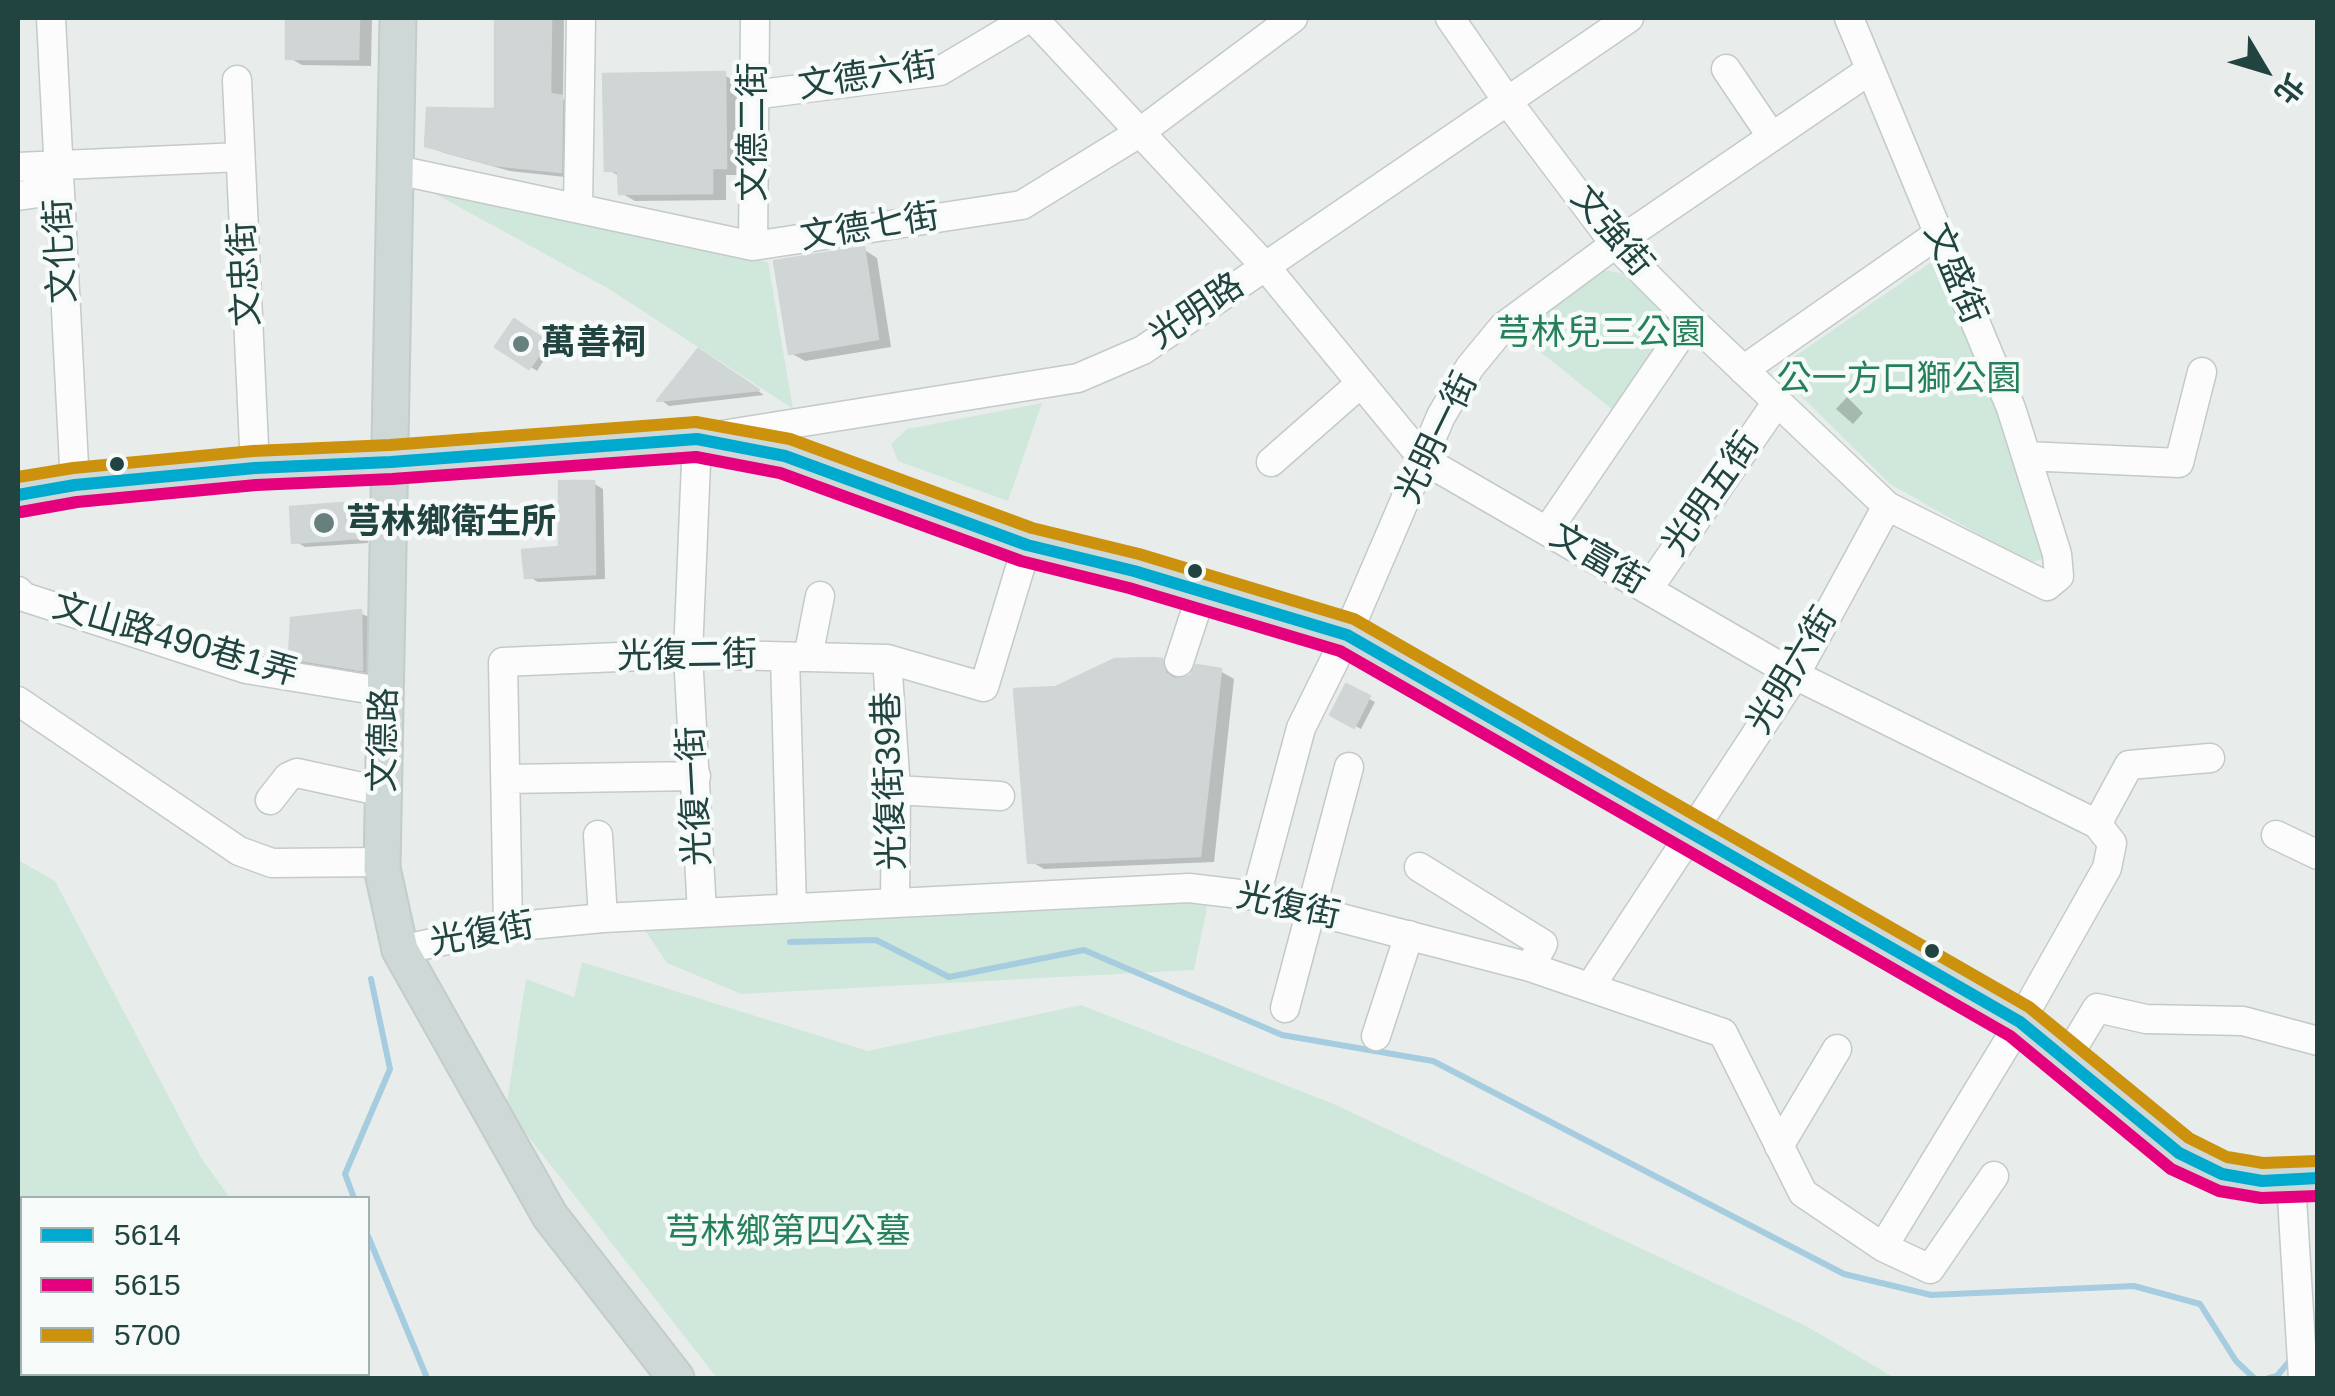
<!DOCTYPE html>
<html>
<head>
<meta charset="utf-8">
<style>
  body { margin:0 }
  #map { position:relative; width:2335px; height:1396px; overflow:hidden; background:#e8edec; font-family:Helvetica,"Noto Sans TC",sans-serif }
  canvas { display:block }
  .frame { position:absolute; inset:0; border:20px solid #214441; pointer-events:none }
  .legend { position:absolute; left:20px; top:1196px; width:350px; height:180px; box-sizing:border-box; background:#f6fbfa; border:2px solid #a1b2b0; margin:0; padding:12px 18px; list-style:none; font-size:30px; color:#214441 }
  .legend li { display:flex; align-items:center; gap:20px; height:50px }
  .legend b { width:50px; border:2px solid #a1b2b0 }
  .north { position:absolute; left:2215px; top:20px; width:100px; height:100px; -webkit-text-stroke:8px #f6fbfa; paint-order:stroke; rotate:128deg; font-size:28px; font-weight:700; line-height:40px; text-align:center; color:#214441 }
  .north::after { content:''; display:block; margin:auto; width:35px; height:45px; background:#214441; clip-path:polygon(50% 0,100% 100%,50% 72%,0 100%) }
</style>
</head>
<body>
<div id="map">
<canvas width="2335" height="1396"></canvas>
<div class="frame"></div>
<ul class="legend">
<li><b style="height:12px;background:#00a9ce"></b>5614</li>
<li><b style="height:12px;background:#e5007d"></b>5615</li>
<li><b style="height:12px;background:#cc920d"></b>5700</li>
</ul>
<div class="north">北</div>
</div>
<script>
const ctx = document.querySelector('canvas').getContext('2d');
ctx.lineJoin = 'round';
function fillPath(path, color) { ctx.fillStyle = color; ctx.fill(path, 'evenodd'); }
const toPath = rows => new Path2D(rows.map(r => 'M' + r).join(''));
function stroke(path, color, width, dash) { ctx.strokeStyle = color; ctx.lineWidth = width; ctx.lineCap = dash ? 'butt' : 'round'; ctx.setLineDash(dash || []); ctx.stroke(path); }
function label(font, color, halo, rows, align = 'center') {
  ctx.font = font + ' Helvetica,"Noto Sans TC",sans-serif'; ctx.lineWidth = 9; ctx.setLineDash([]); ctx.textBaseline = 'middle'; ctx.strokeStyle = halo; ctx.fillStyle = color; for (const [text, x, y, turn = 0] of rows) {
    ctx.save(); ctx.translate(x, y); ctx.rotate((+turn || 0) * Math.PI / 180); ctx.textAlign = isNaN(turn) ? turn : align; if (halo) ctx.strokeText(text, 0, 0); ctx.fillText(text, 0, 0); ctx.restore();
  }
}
const green = toPath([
  [428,190,768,262,793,409,609,289],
  [1933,261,1997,401,2045,547,2042,559,2029,563,1890,484,1775,370],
  [1602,270,1621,273,1667,316,1666,335,1613,410,1514,331],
  [1042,403,1008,501,898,461,891,444,907,429],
  [18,860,55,881,200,1156,230,1198,22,1198,22,1374,354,1374,357,1378,18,1378],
  [1209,898,1194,970,741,994,667,963,638,920],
  [582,962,868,1051,1081,1005,1336,1105,1806,1326,1895,1378,717,1378,506,1108,526,979,574,997]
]);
const shadow = toPath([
  [289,18,372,18,371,66,302,65,288,57],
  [498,18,564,18,563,99,575,107,574,178,510,171,441,152,428,144,497,112],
  [724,75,738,83,739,175,726,175,726,200,635,201,621,193,621,177,607,169],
  [863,249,877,258,891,347,805,361,791,353],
  [514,323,552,347,537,371,499,346],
  [709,359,764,395,669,406,661,400],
  [1847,397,1863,413,1853,424,1836,409],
  [593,483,603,489,605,579,538,582,528,576,561,549],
  [356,505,366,511,368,543,305,547,295,541],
  [360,613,371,618,372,674,302,663,292,657],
  [1161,661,1176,670,1178,681,1220,671,1234,679,1214,862,1044,869,1030,861,1057,690],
  [1347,687,1375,702,1361,729,1333,714]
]);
const stream = toPath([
  [790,942,876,940,949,977,1084,950,1282,1035,1433,1061,1844,1274,1931,1295,2134,1286,2200,1304,2236,1361,2254,1378],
  [354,1198,345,1174,390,1069,371,979],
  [368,1236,427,1378],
  [2269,1378,2277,1376,2293,1357]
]);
const building = toPath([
  [286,18,359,18,358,59,286,59,286,18],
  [495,18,551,18,550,94,562,96,561,172,494,165,425,146,427,108,495,109,495,18],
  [725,72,726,168,712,168,712,193,619,194,618,171,605,171,603,74,725,72],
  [864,247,878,339,789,354,774,261,864,247],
  [514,319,548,342,529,369,495,347,514,319],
  [698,349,759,390,657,401,698,349],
  [559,481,594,481,595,574,525,578,522,550,559,547,559,481],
  [356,502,359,538,292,543,290,507,356,502],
  [361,610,362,670,289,658,291,618,361,610],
  [1154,658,1162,659,1165,673,1174,679,1190,676,1196,665,1221,669,1200,856,1028,863,1014,689,1056,687,1115,659,1154,658],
  [1346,684,1370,696,1354,728,1330,715,1346,684]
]);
const minor = toPath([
  [51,18,75,485],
  [1033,18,1265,266,1424,460,1795,675,2097,824,2112,843,2107,868,2020,1022,1883,1247],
  [1450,18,1508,102,1615,244,1691,320,1887,506,2047,586,2059,576,2057,554,2011,408,1849,18],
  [1726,69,1772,137],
  [237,80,255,468],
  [753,95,940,71,1029,18],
  [18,167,240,157],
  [397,170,753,246,1022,205,1139,133,1293,18],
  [18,196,58,190],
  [578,207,581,18],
  [753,246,755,18],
  [1743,370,1938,234],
  [2026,456,2179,463,2202,372],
  [1271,462,1361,383],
  [1547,531,1691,320],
  [1648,589,1777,402],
  [18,591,24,597,246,669,386,692],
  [785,657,792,908],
  [808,657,820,596],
  [887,659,896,790,895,903],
  [1179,662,1202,592],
  [18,701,239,851,272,863,382,862],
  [506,779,696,776],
  [896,790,1000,796],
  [270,800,288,777,297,773,384,792],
  [2097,824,2129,765,2210,758],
  [598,835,603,918],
  [2276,835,2318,855],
  [1419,867,1543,944,1530,967],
  [1256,896,1301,728,1347,635,1441,416,1470,367,1503,327,1615,244,1870,70],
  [702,913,688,654,697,439,1078,378,1143,350,1629,18],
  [508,927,503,662,688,654,887,659,984,687,1027,545],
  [400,950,508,927,603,918,1189,888,1256,896,1530,967,1723,1033,1803,1193,1883,1247,1930,1269,1994,1176],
  [1590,987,1795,675,1887,506],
  [1285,1008,1349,767],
  [1376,1036,1409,935],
  [2065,1061,2097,1008,2146,1019,2243,1021,2318,1041],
  [1779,1146,1837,1049],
  [2291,1181,2303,1378]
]);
const major = toPath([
  [398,18,382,868,400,950,550,1216,676,1378],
  [18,495,75,485,255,468,391,462,697,439,785,456,1027,545,1134,571,1347,635,2020,1022,2179,1153,2222,1174,2262,1181,2318,1178]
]);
const bus1 = toPath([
  [18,495,75,485,255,468,391,462,697,439,785,456,1027,545,1134,571,1347,635,2020,1022,2179,1153,2222,1174,2262,1181,2318,1178]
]);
const bus2 = toPath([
  [21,512,77,502,256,485,392,479,696,457,780,473,1021,561,1129,588,1340,651,2010,1036,2171,1169,2219,1191,2261,1198,2318,1196]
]);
const bus3 = toPath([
  [18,477,73,468,253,451,390,445,696,422,790,439,1032,528,1139,554,1354,619,2029,1007,2189,1138,2227,1157,2263,1163,2317,1161]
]);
const markers = [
  [521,344,10,"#677f7d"],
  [117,464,9,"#214441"],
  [324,523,12,"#677f7d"],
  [1195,571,9,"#214441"],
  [1932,951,9,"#214441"]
];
const streetNames = [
  ["文德六街",868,77,-9],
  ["文德二街",754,132,-90],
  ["文德七街",870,228,-9],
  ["文強街",1611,232,50],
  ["文化街",62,251,-93],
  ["文忠街",246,274,-93],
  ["文盛街",1954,274,67],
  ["光明路",1197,312,-34],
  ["光明一街",1438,438,-64],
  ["光明五街",1712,495,-55],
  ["文富街",1598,560,30],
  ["文山路490巷1弄",175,641,16],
  ["光復二街",687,657,-1],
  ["光明六街",1793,671,-59],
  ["文德路",385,740,-89],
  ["光復街39巷",891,781,-92],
  ["光復一街",696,796,-93],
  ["光復街",1288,907,12],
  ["光復街",482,935,-10]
];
const parkNames = [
  ["芎林兒三公園",1601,334],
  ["公一方口獅公園",1899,380],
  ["芎林鄉第四公墓",788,1233]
];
const poiNames = [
  ["萬善祠",541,344],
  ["芎林鄉衛生所",346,523]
];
fillPath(green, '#d0e8db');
fillPath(shadow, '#0003');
stroke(stream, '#a5ccdf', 6);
fillPath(building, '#d0d6d5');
stroke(building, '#d0d6d5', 2.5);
stroke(minor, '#c4cac9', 31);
stroke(major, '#c2cccb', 39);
stroke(minor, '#fcfcfc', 28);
stroke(major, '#ced8d7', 35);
stroke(bus1, '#00a9ce', 12);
stroke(bus2, '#e5007d', 12);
stroke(bus3, '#cc920d', 12);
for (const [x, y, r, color] of markers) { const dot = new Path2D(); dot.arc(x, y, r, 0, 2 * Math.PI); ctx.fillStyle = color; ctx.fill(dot); stroke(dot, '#f6fbfa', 4); }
label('35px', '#214441', '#f6fbfa', streetNames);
label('35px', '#268059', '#f6fbfa', parkNames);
label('bold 35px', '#214441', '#f6fbfa', poiNames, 'left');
</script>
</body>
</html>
